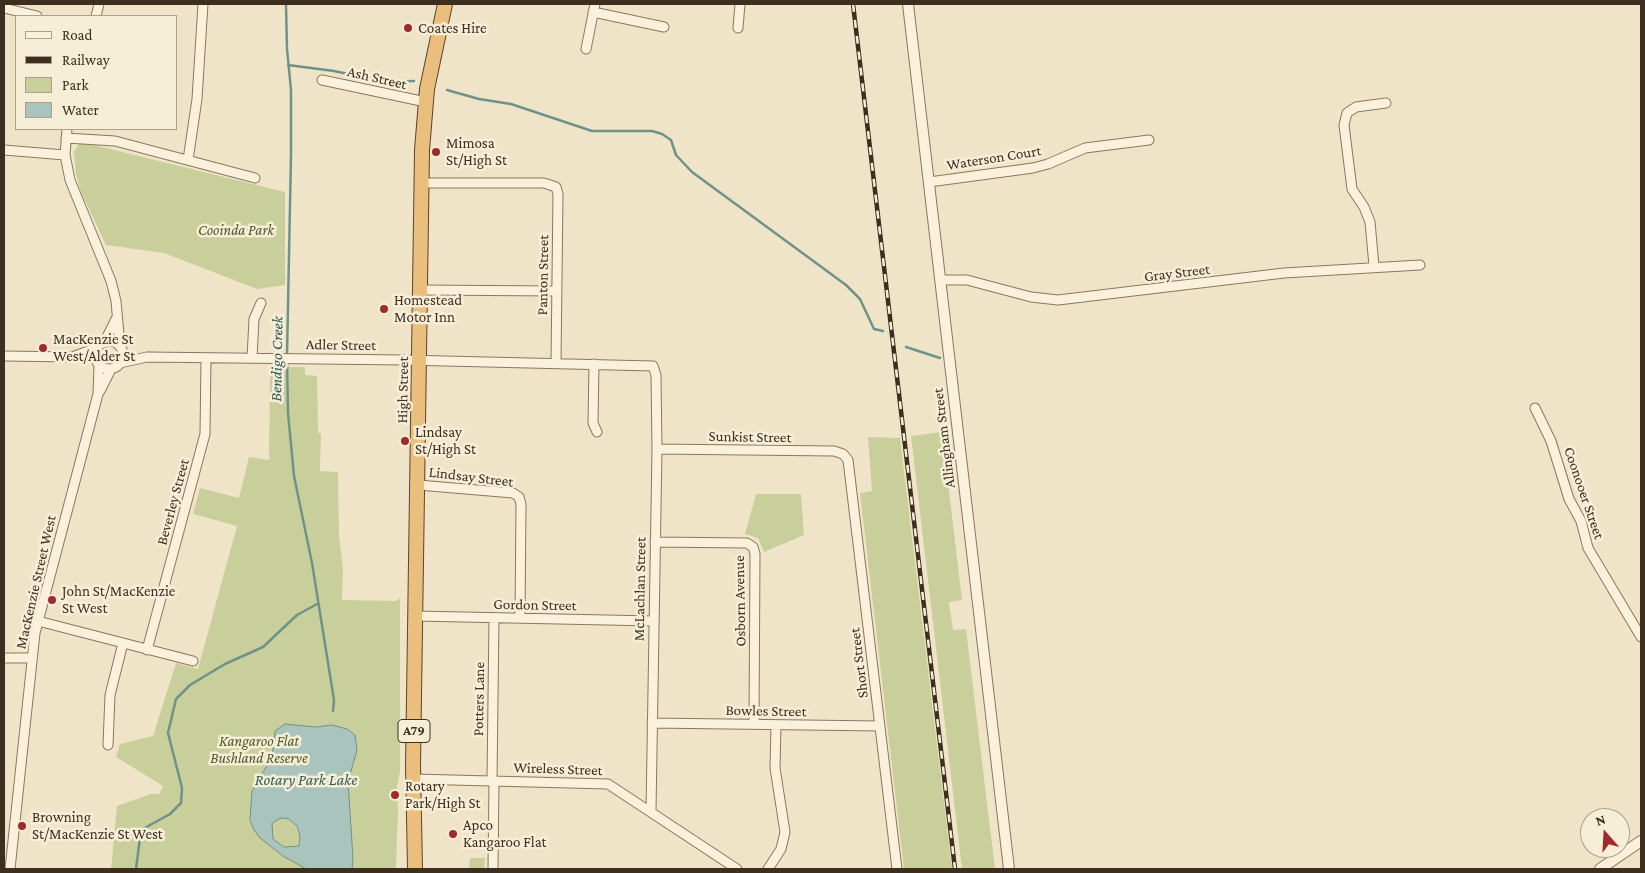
<!DOCTYPE html>
<html>
<head>
<meta charset="utf-8">
<style>
  body { margin:0 }
  #map { position:relative; width:1645px; height:873px; overflow:hidden; background:#f0e4c8; font-family:"Crimson Pro",serif }
  canvas { display:block }
  .frame { position:absolute; inset:0; border:5px solid #3d2e20; pointer-events:none }
  .legend { position:absolute; left:15px; top:15px; width:162px; height:115px; box-sizing:border-box; background:#f7eed8; border:1px solid #ada18e; margin:0; padding:6px 9px; list-style:none; font-size:15px; color:#3d2e20 }
  .legend li { display:flex; align-items:center; gap:10px; height:25px }
  .legend b { width:25px; border:1px solid #ada18e }
  .north { position:absolute; left:1580px; top:808px; width:50px; height:50px; box-sizing:border-box; background:#f7eed8; border:1px solid #ada18e; border-radius:50%; rotate:341deg; font-size:14px; font-weight:700; line-height:20px; text-align:center; color:#3d2e20 }
  .north::after { content:''; display:block; margin:auto; width:18px; height:22px; background:#9e2a2b; clip-path:polygon(50% 0,100% 100%,50% 72%,0 100%) }
</style>
</head>
<body>
<div id="map">
<canvas width="1645" height="873"></canvas>
<div class="frame"></div>
<ul class="legend">
<li><b style="height:6px;background:#faf1dc"></b>Road</li>
<li><b style="height:6px;background:#3d2e20"></b>Railway</li>
<li><b style="height:14px;background:#c9cf9b"></b>Park</li>
<li><b style="height:14px;background:#a9c4bc"></b>Water</li>
</ul>
<div class="north">N</div>
</div>
<script>
const ctx = document.querySelector('canvas').getContext('2d');
ctx.lineJoin = 'round';
function fillPath(path, color) { ctx.fillStyle = color; ctx.fill(path, 'evenodd'); }
const toPath = rows => new Path2D(rows.map(r => 'M' + r).join(''));
function stroke(path, color, width, dash) { ctx.strokeStyle = color; ctx.lineWidth = width; ctx.lineCap = dash ? 'butt' : 'round'; ctx.setLineDash(dash || []); ctx.stroke(path); }
function label(font, color, halo, rows, align = 'center') {
  ctx.font = font + ' "Crimson Pro",serif'; ctx.lineWidth = 5; ctx.setLineDash([]); ctx.textBaseline = 'middle'; ctx.strokeStyle = halo; ctx.fillStyle = color; for (const [text, x, y, turn = 0] of rows) {
    ctx.save(); ctx.translate(x, y); ctx.rotate((+turn || 0) * Math.PI / 180); ctx.textAlign = isNaN(turn) ? turn : align; if (halo) ctx.strokeText(text, 0, 0); ctx.fillText(text, 0, 0); ctx.restore();
  }
}
const green = toPath([
  [79,144,90,144,285,192,285,285,257,289,164,253,106,245,81,192,76,174,74,152],
  [270,367,305,367,305,375,317,376,318,433,321,433,320,471,338,472,339,536,343,568,342,600,396,601,400,598,400,771,395,797,397,797,398,811,396,869,111,869,117,806,151,794,159,794,163,786,116,757,120,744,153,736,176,663,198,669,237,526,193,514,200,488,239,498,249,457,269,460],
  [942,432,962,600,949,602,953,630,966,629,995,869,962,869,911,436],
  [868,437,900,438,952,869,904,869,860,493,872,491],
  [756,494,801,494,804,535,764,552,758,538,745,534],
  [470,858,485,858,484,869,469,869]
]);
const water = toPath([
  [285,724,315,727,332,725,347,729,355,735,357,750,348,782,353,858,352,869,306,869,283,856,259,837,253,828,250,820,252,791,272,757,275,731,285,724],
  [281,818,289,819,297,826,300,836,299,846,284,847,273,839,272,823,281,818]
]);
const stream = toPath([
  [286,4,287,49,291,90,291,155,287,356],
  [288,65,334,71,386,82,414,81],
  [447,90,479,99,511,104,592,131,652,131,662,134,671,140,676,155,692,172,846,285,860,299,874,329,883,331],
  [906,347,940,358],
  [287,362,288,413,294,476,312,563,334,700,333,711],
  [136,869,141,830,170,814,181,803,182,788,168,733,176,699,190,685,225,664,263,647,297,615,317,604]
]);
const minor = toPath([
  [4,8,37,16],
  [593,12,664,27],
  [96,16,99,4],
  [738,28,740,4],
  [586,49,595,4],
  [322,80,426,102],
  [67,129,65,155,70,180,111,281,116,301,120,346],
  [66,138,115,141,255,178],
  [4,150,65,155],
  [188,160,197,99,203,4],
  [929,182,1033,168,1048,164,1085,148,1149,140],
  [421,183,544,183,556,187,558,194,556,363],
  [1374,266,1370,222,1364,207,1352,189,1344,125,1347,113,1356,107,1386,103],
  [940,280,967,280,1031,297,1058,300,1284,273,1420,265],
  [420,290,557,291],
  '95 355a14 14 0 1 1 28 0a14 14 0 1 1-28 0Z',
  [104,343,116,319],
  [4,356,72,357,97,348],
  [252,358,254,319,261,303],
  [120,363,147,357,404,360,653,366,656,375,657,449,651,811],
  [594,364,593,423,597,432],
  [100,391,111,369],
  [1535,408,1551,441,1569,499,1581,521,1588,548,1641,637],
  [657,449,834,451,843,454,848,460,897,869],
  [418,485,513,493,519,497,521,504,520,618],
  [655,542,747,543,753,547,755,554,754,724],
  [415,616,654,621],
  [38,621,193,661],
  [147,650,205,434,206,358],
  [4,658,32,658],
  [652,723,880,726],
  [108,745,110,695,123,643],
  [413,779,608,784,737,869],
  [492,780,494,618],
  [10,869,35,633,98,394,99,365],
  [493,869,494,780],
  [768,869,781,849,785,832,775,768,776,725]
]);
const tertiary = toPath([
  [908,4,1009,869],
  [1600,869,1641,841]
]);
const trunk = toPath([
  [415,869,413,766,422,150,427,89,445,4]
]);
const rail = toPath([
  [853,4,955,869]
]);
const markers = [
  [408,28,5,"#9e2a2b"],
  [436,152,5,"#9e2a2b"],
  [384,309,5,"#9e2a2b"],
  [43,348,5,"#9e2a2b"],
  [405,441,5,"#9e2a2b"],
  [52,600,5,"#9e2a2b"],
  [395,795,5,"#9e2a2b"],
  [22,826,5,"#9e2a2b"],
  [453,834,5,"#9e2a2b"]
];
const shields = [
  [414,731,32]
];
const shieldNames = [
  ["A79",414,731]
];
const poiNames = [
  ["Coates Hire",418,28],
  ["Mimosa",446,143],
  ["St/High St",446,160],
  ["Homestead",394,300],
  ["Motor Inn",394,317],
  ["MacKenzie St",53,339],
  ["West/Alder St",53,356],
  ["Lindsay",415,432],
  ["St/High St",415,449],
  ["John St/MacKenzie",62,591],
  ["St West",62,608],
  ["Rotary",405,786],
  ["Park/High St",405,803],
  ["Browning",32,817],
  ["St/MacKenzie St West",32,834],
  ["Apco",463,825],
  ["Kangaroo Flat",463,842]
];
const streetNames = [
  ["Ash Street",377,78,13],
  ["Waterson Court",994,158,-9],
  ["Gray Street",1177,273,-7],
  ["Panton Street",543,275,-89],
  ["Adler Street",341,345,1],
  ["High Street",403,390,-89],
  ["Sunkist Street",750,437,1],
  ["Allingham Street",944,438,-97],
  ["Lindsay Street",471,477,7],
  ["Coonooer Street",1584,493,71],
  ["Beverley Street",173,502,-75],
  ["MacKenzie Street West",36,582,-77],
  ["McLachlan Street",640,589,-89],
  ["Osborn Avenue",740,601,-91],
  ["Gordon Street",535,605,1],
  ["Short Street",859,663,-97],
  ["Potters Lane",479,699,-89],
  ["Bowles Street",766,711,1],
  ["Wireless Street",558,769,2]
];
const parkNames = [
  ["Cooinda Park",236,230],
  ["Kangaroo Flat",259,741],
  ["Bushland Reserve",259,758]
];
const waterNames = [
  ["Bendigo Creek",277,359,-89],
  ["Rotary Park Lake",306,780]
];
fillPath(green, '#c9cf9b');
fillPath(water, '#a9c4bc');
stroke(water, '#6f938a', 1);
stroke(stream, '#6f938a', 2.5);
stroke(minor, '#8d765c', 11);
stroke(tertiary, '#8d765c', 12);
stroke(trunk, '#5b4430', 16);
stroke(minor, '#faf1dc', 9);
stroke(tertiary, '#faf1dc', 10);
stroke(trunk, '#eabe7c', 14);
stroke(rail, '#3d2e20', 4.5);
stroke(rail, '#f7eed8', 2.5, [8]);
for (const [x, y, r, color] of markers) { const dot = new Path2D(); dot.arc(x, y, r, 0, 2 * Math.PI); ctx.fillStyle = color; ctx.fill(dot); stroke(dot, '#f7eed8', 2); }
for (const [x, y, w] of shields) { const box = new Path2D(); box.roundRect(x - w / 2, y - 11.5, w, 23, 4); ctx.fillStyle = '#f7eed8'; ctx.fill(box); stroke(box, '#3d2e20', 1); }
label('bold 14px', '#3d2e20', null, shieldNames);
label('15px', '#3d2e20', '#f7eed8', poiNames, 'left');
label('15px', '#3d2e20', '#f7eed8', streetNames);
label('italic 15px', '#4d5a26', '#f7eed8', parkNames);
label('italic 16px', '#2f5d5a', '#f7eed8', waterNames);
</script>
</body>
</html>
